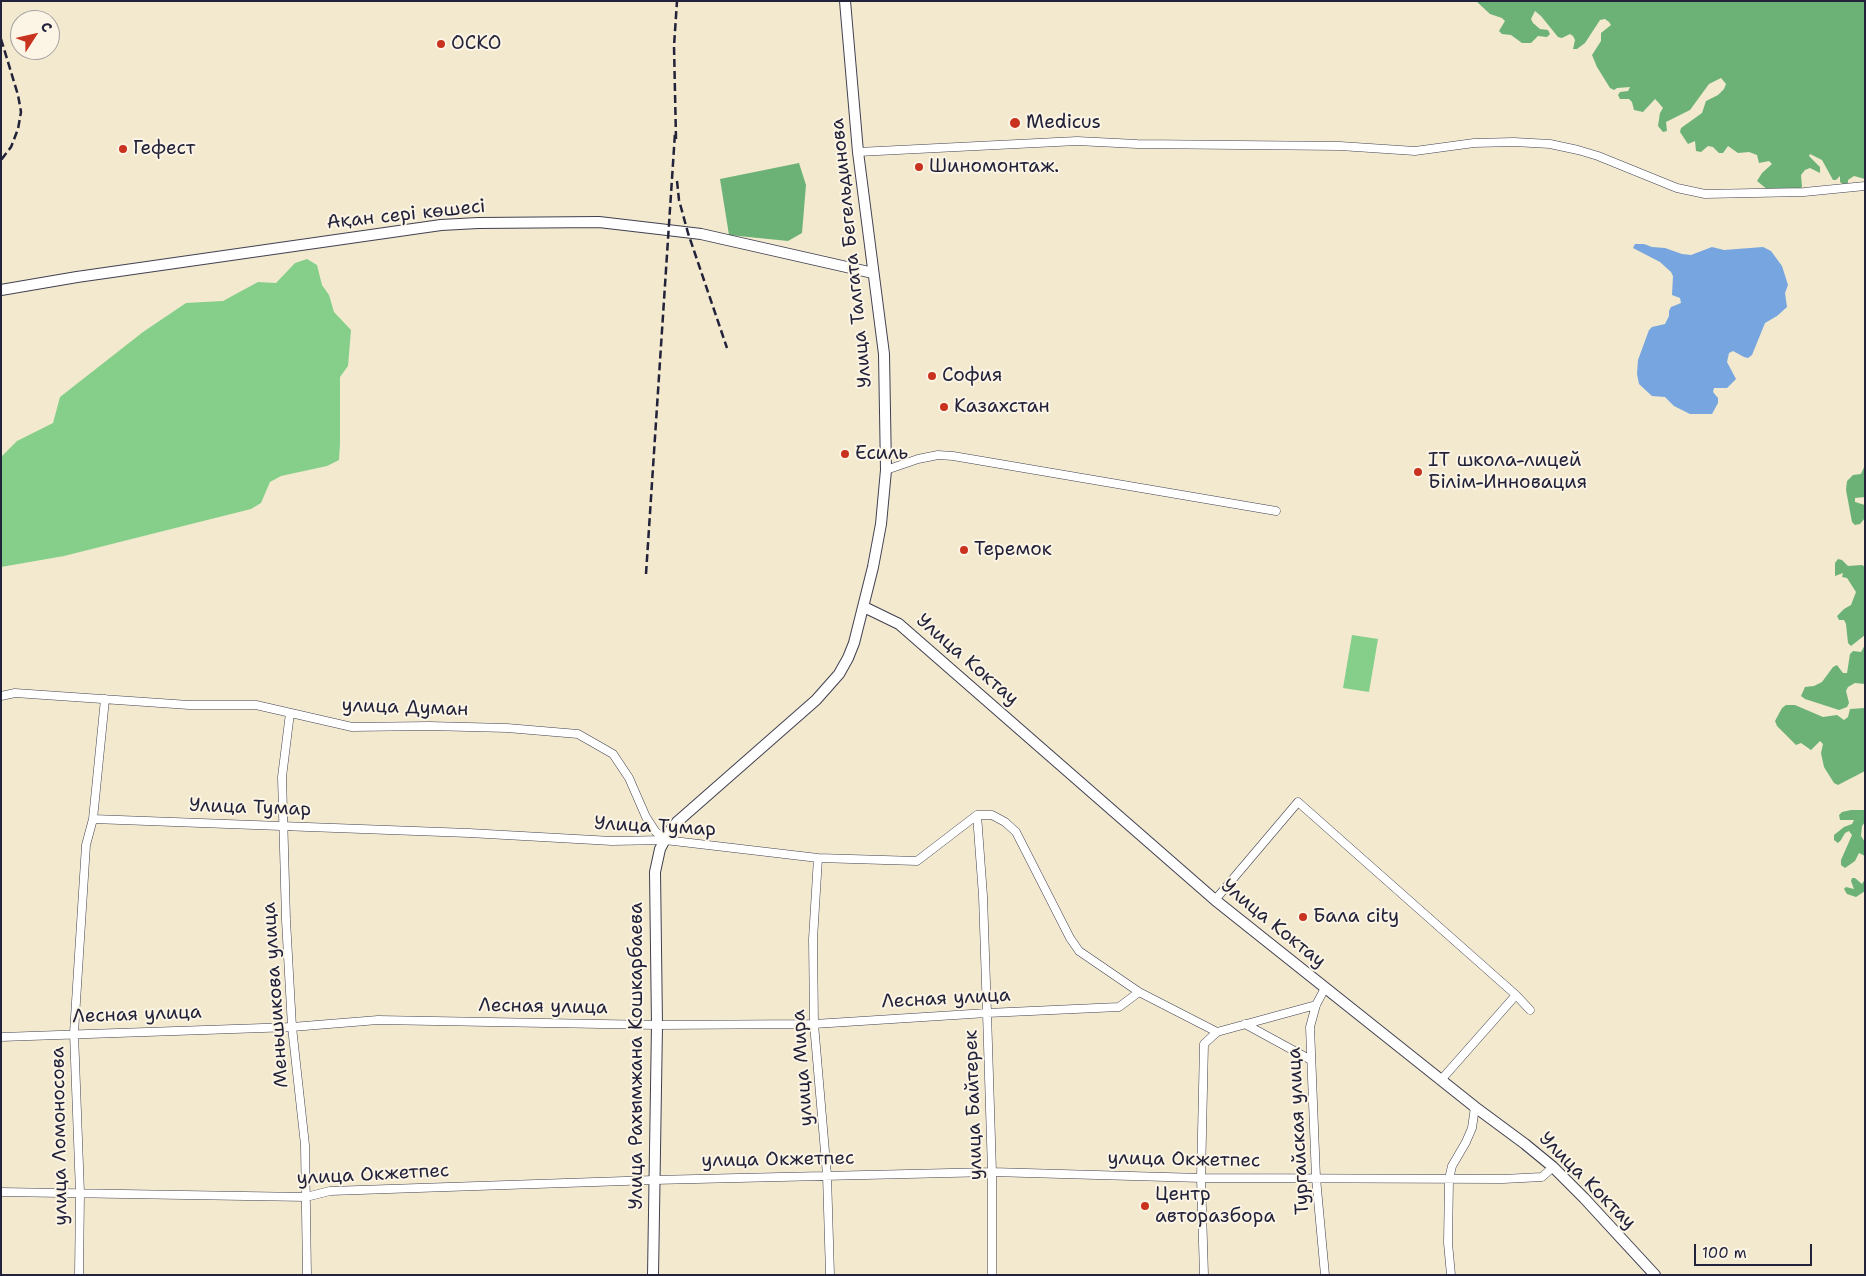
<!DOCTYPE html>
<html>
<head>
<meta charset="utf-8">
<style>
  body { margin:0 }
  #map { position:relative; width:1866px; height:1276px; overflow:hidden; background:#f2e9ce; font-family:"Shantell Sans",sans-serif }
  canvas { display:block }
  .frame { position:absolute; inset:0; border:2px solid #22223b; pointer-events:none }
  .north { position:absolute; left:10px; top:10px; width:50px; height:50px; box-sizing:border-box; background:#fcf5e5; border:1px solid #a5a1a1; border-radius:50%; rotate:55deg; font-size:14px; font-weight:700; line-height:20px; text-align:center; color:#22223b }
  .north::after { content:''; display:block; margin:auto; width:18px; height:22px; background:#c8321e; clip-path:polygon(50% 0,100% 100%,50% 72%,0 100%) }
  .scale { position:absolute; left:1694px; top:1244px; width:118px; height:22px; box-sizing:border-box; border:2px solid #22223b; border-top:0; padding-left:6px; font-size:15px; line-height:18px; white-space:nowrap; color:#22223b; -webkit-text-stroke:4px #fcf5e5; paint-order:stroke }
</style>
</head>
<body>
<div id="map">
<canvas width="1866" height="1276"></canvas>
<div class="frame"></div>
<div class="north">С</div>
<div class="scale">100 m</div>
</div>
<script>
const ctx = document.querySelector('canvas').getContext('2d');
ctx.lineJoin = 'round';
function fillPath(path, color) { ctx.fillStyle = color; ctx.fill(path, 'evenodd'); }
const toPath = rows => new Path2D(rows.map(r => 'M' + r).join(''));
function stroke(path, color, width, dash) { ctx.strokeStyle = color; ctx.lineWidth = width; ctx.lineCap = dash ? 'butt' : 'round'; ctx.setLineDash(dash || []); ctx.stroke(path); }
function label(font, color, halo, rows, align = 'center') {
  ctx.font = font + ' "Shantell Sans",sans-serif'; ctx.lineWidth = 4; ctx.setLineDash([]); ctx.textBaseline = 'middle'; ctx.strokeStyle = halo; ctx.fillStyle = color; for (const [text, x, y, turn = 0] of rows) {
    ctx.save(); ctx.translate(x, y); ctx.rotate((+turn || 0) * Math.PI / 180); ctx.textAlign = isNaN(turn) ? turn : align; if (halo) ctx.strokeText(text, 0, 0); ctx.fillText(text, 0, 0); ctx.restore();
  }
}
const green = toPath([
  [307,259,317,265,322,285,329,295,334,312,351,330,348,366,340,377,340,443,339,460,327,466,281,476,270,482,261,503,251,509,64,556,1,567,1,457,17,441,53,423,60,397,143,332,186,303,223,301,258,282,276,283,295,263],
  [1352,635,1378,639,1369,692,1343,688]
]);
const forest = toPath([
  [1476,1,1865,1,1865,179,1854,176,1848,180,1848,183,1843,184,1840,182,1840,176,1836,180,1833,180,1822,160,1810,154,1809,156,1820,167,1820,173,1810,168,1805,170,1801,175,1802,187,1799,189,1768,190,1757,181,1762,173,1772,164,1769,161,1759,163,1757,155,1749,152,1738,153,1728,146,1723,153,1719,153,1713,147,1708,146,1701,152,1696,151,1695,141,1688,144,1680,132,1681,128,1702,113,1706,101,1718,95,1724,89,1726,84,1721,78,1709,84,1690,110,1666,122,1667,131,1663,132,1658,126,1660,113,1663,108,1658,102,1655,99,1643,112,1634,110,1632,102,1629,99,1620,99,1618,95,1620,92,1628,91,1630,87,1617,88,1614,90,1610,88,1597,67,1592,55,1601,41,1601,33,1611,25,1609,22,1605,19,1600,20,1585,43,1577,49,1573,49,1575,40,1573,36,1570,34,1562,38,1558,37,1541,16,1535,11,1531,19,1533,23,1540,29,1548,30,1550,34,1547,37,1538,36,1531,43,1522,43,1511,35,1502,34,1499,31,1505,21,1502,18,1490,14],
  [799,163,806,185,802,233,788,241,729,235,720,179],
  [1865,465,1865,497,1855,498,1855,502,1865,505,1865,518,1860,524,1855,525,1852,522,1846,490,1847,481,1853,475,1861,474],
  [1838,559,1842,560,1848,566,1862,565,1865,567,1865,635,1851,646,1848,643,1846,624,1844,620,1839,620,1837,616,1844,609,1851,605,1856,592,1847,578,1842,577,1843,573,1835,576,1835,563],
  [1865,645,1865,684,1855,683,1848,687,1846,691,1849,703,1847,707,1839,710,1805,699,1801,696,1805,687,1814,686,1822,682,1833,667,1837,665,1843,673,1847,673,1850,654,1853,651,1861,652],
  [1786,705,1795,705,1823,717,1837,715,1844,720,1848,717,1850,709,1865,708,1865,771,1838,785,1834,783,1824,767,1821,753,1823,744,1820,741,1811,750,1801,743,1796,745,1777,726,1775,721,1782,708],
  [1851,810,1865,810,1865,822,1862,826,1861,836,1865,842,1865,856,1859,853,1855,861,1845,868,1841,865,1841,860,1852,835,1849,831,1845,833,1841,840,1838,843,1834,840,1834,835,1844,827,1852,824,1854,820,1840,820,1839,815,1842,812],
  [1852,878,1855,878,1862,884,1865,879,1865,891,1856,897,1847,894,1844,889,1846,887,1854,889,1851,881]
]);
const water = toPath([
  [1635,244,1644,244,1652,247,1665,248,1682,254,1691,255,1712,247,1724,250,1763,247,1771,251,1782,266,1788,285,1785,293,1787,307,1777,316,1765,323,1752,355,1748,358,1744,357,1733,351,1729,353,1727,362,1736,379,1727,388,1714,388,1713,392,1718,398,1718,403,1712,414,1690,414,1674,406,1665,397,1652,396,1639,384,1637,374,1638,360,1649,330,1652,327,1665,324,1669,316,1669,311,1671,307,1681,303,1680,298,1672,295,1673,276,1671,272,1660,262,1633,248]
]);
const street = toPath([
  [858,152,1077,141,1137,144,1340,146,1415,151,1474,143,1514,142,1550,144,1578,150,1598,156,1677,188,1705,194,1804,192,1865,186],
  [886,470,918,459,938,455,953,456,1276,511],
  [1,696,15,693,189,705,256,705,352,727,429,726,507,728,578,734,613,754,629,778,646,817,655,831,665,840],
  [290,713,282,777,286,920,292,1027,305,1145,307,1275],
  [977,815,983,896,987,1013,992,1172,992,1275],
  [93,819,469,833,612,841,665,840,818,858,917,861,977,815,992,815,1005,822,1016,832,1070,938,1079,951,1139,992,1217,1032,1316,1005],
  [818,858,813,939,814,1024,827,1175,830,1275],
  [1215,900,1298,802,1516,995,1530,1010],
  [1325,988,1316,1005,1310,1027,1316,1178,1325,1275],
  [1245,1024,1311,1060],
  [1,1037,292,1027,378,1020,657,1025,814,1024,987,1013,1119,1007,1139,992],
  [1441,1080,1516,995],
  [1,1192,306,1197,330,1191,654,1180,992,1172,1201,1178,1503,1179,1542,1177,1553,1167],
  [79,1275,80,1193,74,1033,86,845,93,819,105,699],
  [1204,1275,1201,1178,1204,1044,1217,1032],
  [1451,1275,1448,1243,1449,1179,1452,1166,1466,1142,1472,1128,1475,1107]
]);
const secondary = toPath([
  [1,290,77,277,441,225,478,223,599,222,659,229,701,234,873,273],
  [864,607,899,624,1215,900,1475,1107,1525,1144,1553,1167,1584,1198,1655,1275],
  [653,1275,657,1025,655,872,660,849,669,832,677,822,816,700,839,674,848,658,854,643,873,567,881,524,886,470,884,354,858,152,845,1]
]);
const rail = toPath([
  [1,39,18,95,21,112,18,129,11,147,1,160],
  [676,139,674,46,677,1],
  [677,181,679,200,688,233,727,348],
  [646,574,675,133]
]);
const markers = [
  [441,44,5,"#c8321e"],
  [1015,123,6,"#c8321e"],
  [123,149,5,"#c8321e"],
  [919,167,5,"#c8321e"],
  [932,376,5,"#c8321e"],
  [944,407,5,"#c8321e"],
  [845,454,5,"#c8321e"],
  [1418,472,5,"#c8321e"],
  [964,550,5,"#c8321e"],
  [1303,917,5,"#c8321e"],
  [1145,1206,5,"#c8321e"]
];
const poiNames = [
  ["ОСКО",451,44],
  ["Medicus",1026,123],
  ["Гефест",133,149],
  ["Шиномонтаж.",929,167],
  ["София",942,376],
  ["Казахстан",954,407],
  ["Есиль",855,454],
  ["IT школа-лицей",1428,461],
  ["Білім-Инновация",1428,483],
  ["Теремок",974,550],
  ["Бала city",1313,917],
  ["Центр",1155,1195],
  ["авторазбора",1155,1217]
];
const streetNames = [
  ["Ақан сері көшесі",406,215,-6],
  ["Улица Талгата Бегельдинова",852,253,-96],
  ["Улица Коктау",967,660,41],
  ["улица Думан",405,708,2],
  ["Улица Тумар",250,808,2],
  ["Улица Тумар",655,827,3],
  ["Улица Коктау",1273,924,39],
  ["Меньшикова улица",276,995,-94],
  ["Лесная улица",946,999,-3],
  ["Лесная улица",543,1007,1],
  ["Лесная улица",137,1015,-2],
  ["Улица Рахымжана Кошкарбаева",637,1056,-90],
  ["улица Мира",803,1068,-94],
  ["улица Байтерек",974,1105,-92],
  ["Тургайская улица",1299,1131,-93],
  ["улица Ломоносова",60,1136,-91],
  ["улица Окжетпес",778,1160,-1],
  ["улица Окжетпес",1184,1160,1],
  ["улица Окжетпес",373,1175,-3],
  ["Улица Коктау",1587,1181,45]
];
fillPath(green, '#86cf8b');
fillPath(forest, '#6cb277');
fillPath(water, '#76a5df');
stroke(street, '#414051', 9);
stroke(secondary, '#414051', 12);
stroke(street, '#fff', 8);
stroke(secondary, '#fff', 10);
stroke(rail, '#22223b', 2.5, [8, 4]);
for (const [x, y, r, color] of markers) { const dot = new Path2D(); dot.arc(x, y, r, 0, 2 * Math.PI); ctx.fillStyle = color; ctx.fill(dot); stroke(dot, '#fcf5e5', 2); }
label('19px', '#22223b', '#fcf5e5', poiNames, 'left');
label('19px', '#22223b', '#fcf5e5', streetNames);
</script>
</body>
</html>
